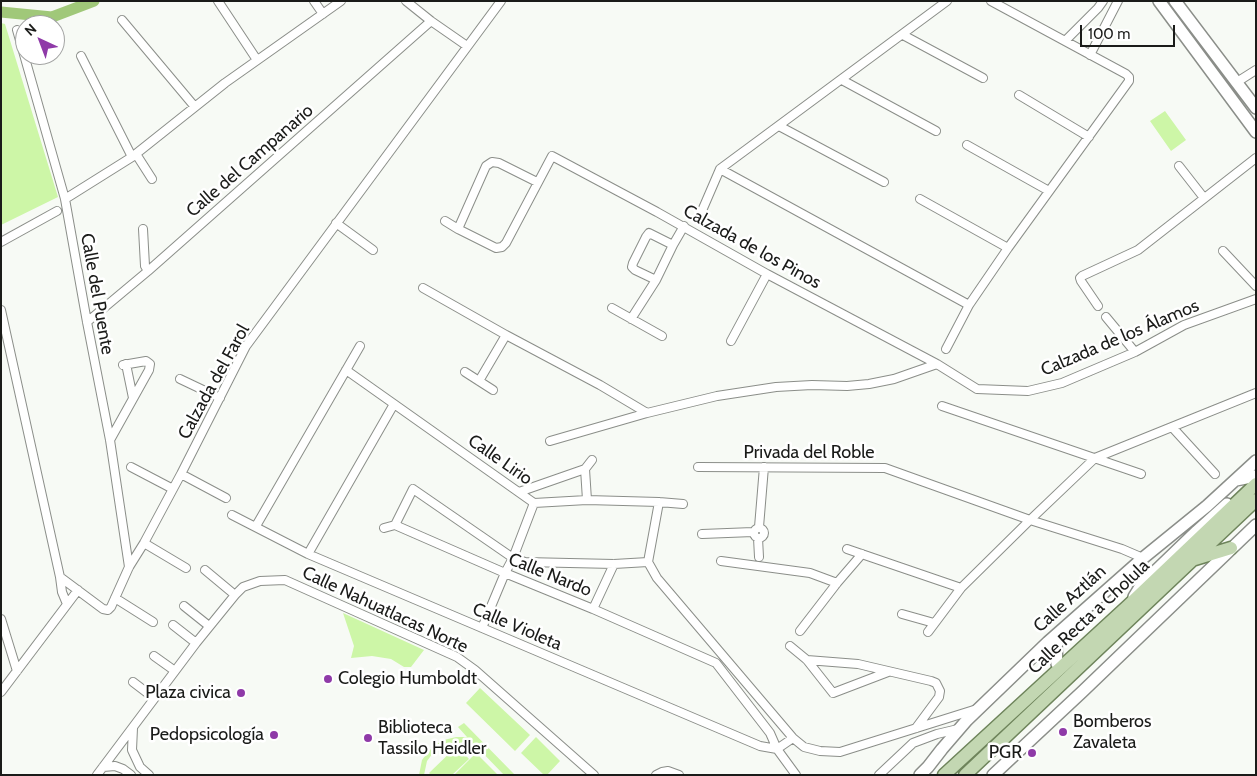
<!DOCTYPE html>
<html>
<head>
<meta charset="utf-8">
<style>
  body { margin:0 }
  #map { position:relative; width:1257px; height:776px; overflow:hidden; background:#f7faf5; font-family:Cabin,sans-serif }
  canvas { display:block }
  .frame { position:absolute; inset:0; border:2px solid #1a1b19; pointer-events:none }
  .north { position:absolute; left:15px; top:15px; width:50px; height:50px; box-sizing:border-box; background:#fff; border:1px solid #a3a4a3; border-radius:50%; rotate:317deg; font-size:14px; font-weight:700; line-height:20px; text-align:center; color:#1a1b19 }
  .north::after { content:''; display:block; margin:auto; width:18px; height:22px; background:#8f3aa8; clip-path:polygon(50% 0,100% 100%,50% 72%,0 100%) }
  .scale { position:absolute; left:1080px; top:25px; width:95px; height:22px; box-sizing:border-box; border:2px solid #1a1b19; border-top:0; padding-left:6px; font-size:15px; line-height:18px; white-space:nowrap; color:#1a1b19; -webkit-text-stroke:4px #fff; paint-order:stroke }
</style>
</head>
<body>
<div id="map">
<canvas width="1257" height="776"></canvas>
<div class="frame"></div>
<div class="north">N</div>
<div class="scale">100 m</div>
</div>
<script>
const ctx = document.querySelector('canvas').getContext('2d');
ctx.lineJoin = 'round';
function fillPath(path, color) { ctx.fillStyle = color; ctx.fill(path, 'evenodd'); }
const toPath = rows => new Path2D(rows.map(r => 'M' + r).join(''));
function stroke(path, color, width, dash) { ctx.strokeStyle = color; ctx.lineWidth = width; ctx.lineCap = dash ? 'butt' : 'round'; ctx.setLineDash(dash || []); ctx.stroke(path); }
function label(font, color, halo, rows, align = 'center') {
  ctx.font = font + ' Cabin,sans-serif'; ctx.lineWidth = 5; ctx.setLineDash([]); ctx.textBaseline = 'middle'; ctx.strokeStyle = halo; ctx.fillStyle = color; for (const [text, x, y, turn = 0] of rows) {
    ctx.save(); ctx.translate(x, y); ctx.rotate((+turn || 0) * Math.PI / 180); ctx.textAlign = isNaN(turn) ? turn : align; if (halo) ctx.strokeText(text, 0, 0); ctx.fillText(text, 0, 0); ctx.restore();
  }
}
const green = toPath([
  [1,23,5,24,58,197,1,225],
  [1165,111,1186,140,1171,151,1150,121],
  [343,613,424,650,411,667,404,667,391,659,372,656,351,658,354,646],
  [480,688,530,735,515,751,466,703],
  [464,723,515,775,504,775,475,745,465,743,452,743,446,744,433,753,427,761,424,775,419,775,422,760,428,752,435,745,444,740,456,737,467,737,458,727],
  [536,737,560,761,547,775,544,775,521,753],
  [457,746,469,759,452,775,431,775,429,773],
  [476,753,498,775,454,775]
]);
const river = toPath([
  [1,12,52,17,94,1]
]);
const street = toPath([
  [218,1,257,60],
  [314,1,323,14],
  [406,1,431,21,467,46],
  [122,20,195,107],
  [17,30,65,199,87,322,110,440,129,567],
  [903,35,983,78],
  [1065,41,1098,8,1103,1],
  [1090,55,1118,1],
  [81,56,132,157],
  [842,80,936,131],
  [1237,82,1256,70],
  [1019,95,1089,137],
  [779,126,884,182],
  [967,145,1049,191],
  [136,154,152,179],
  [1179,166,1204,198],
  [720,169,969,305],
  [65,199,132,157,225,83,341,1],
  [920,199,1008,248],
  [701,213,720,169,947,1],
  [445,221,458,229,496,248,502,247,506,243,552,156,657,212,767,274,937,364,977,389,1028,391,1062,383,1135,352,1184,325,1256,299],
  [336,223,373,250],
  [143,229,145,266,148,271],
  [458,229,486,166,492,162,499,163,537,182],
  [1,242,57,211],
  [1223,251,1256,286],
  [656,280,635,270,632,267,633,263,646,237,649,233,673,245],
  [423,288,506,335,600,385,647,413],
  [1098,306,1081,281,1080,278,1082,276,1138,250,1256,158],
  [612,308,662,336],
  [1,310,60,577,103,609,108,610,111,607,129,567,144,543,181,474,246,346,501,1],
  [1106,317,1135,352],
  [631,319,656,280,673,245,684,226],
  [87,322,148,271,431,21],
  [731,341,767,274],
  [946,349,969,305,1008,248,1129,81,1129,77,1126,74,991,1],
  [126,364,133,398],
  [346,370,534,503,587,500,659,502,683,504],
  [465,372,493,390],
  [180,379,220,398],
  [479,381,506,335],
  [942,406,1141,474],
  [1172,427,1215,474],
  [110,440,149,370,150,364,146,361,123,365],
  [550,441,647,413,717,396,776,387,812,385,847,386,869,384,894,379,937,364],
  [131,467,173,489],
  [698,467,885,468,1030,520,1122,549,1143,558],
  [585,469,587,500],
  [585,469,592,460],
  [181,474,226,498],
  [413,489,513,558,525,562,614,564,648,562],
  [519,492,585,469],
  [659,502,648,562,657,578,793,738,804,747,820,751,840,752,977,709],
  [232,515,308,554,760,746,777,749,793,738],
  [395,525,505,573,593,609,716,663,770,733,777,749,796,775],
  [395,525,413,489],
  [256,526,360,346],
  [759,527,764,467],
  '754 533a5 5 0 1 1 10 0a5 5 0 1 1-10 0Z',
  [384,528,395,525],
  [702,534,753,532],
  [758,538,759,557],
  [144,543,186,568],
  [847,549,961,588],
  [308,554,394,404],
  [721,561,810,573,837,583],
  [205,570,235,595],
  [60,577,62,592,67,604],
  [115,598,153,622],
  [184,606,209,626],
  [593,609,614,564],
  [902,614,934,623],
  [1,619,17,671],
  [173,625,196,643],
  [482,628,505,573,513,558,534,503],
  [800,631,837,583,862,554],
  [928,632,961,588,1030,520,1095,458,1256,393],
  [790,646,807,660,833,693],
  [154,656,175,671],
  [807,660,858,664,931,681,936,683,940,691,939,697,916,728],
  [133,682,154,698],
  [1,692,78,590],
  [833,693,888,672],
  [133,728,132,750,140,767,149,775],
  [103,767,115,766,123,769,131,775],
  [97,775,196,643,235,595,243,587,260,581,285,580,457,657,475,670,594,775],
  [656,775,662,772,668,771,679,775],
  [879,775,913,743,937,734,958,729]
]);
const secondary = toPath([
  [1159,1,1256,132],
  [1175,1,1256,108],
  [1236,480,1256,476],
  [1134,597,1142,584,1197,531,1227,504],
  [1057,664,1056,646,1061,633],
  [920,775,928,767,942,749,967,720,1048,642,1143,558,1207,506,1256,461],
  [993,775,1082,692,1256,525]
]);
const primary = toPath([
  [1195,559,1231,548],
  [944,775,1129,605,1256,484],
  [965,775,1256,500]
]);
const markers = [
  [328,679,5,"#8f3aa8"],
  [241,693,5,"#8f3aa8"],
  [1063,732,5,"#8f3aa8"],
  [274,735,5,"#8f3aa8"],
  [368,738,5,"#8f3aa8"],
  [1032,753,5,"#8f3aa8"]
];
const streetNames = [
  ["Calle del Campanario",250,161,-41],
  ["Calzada de los Pinos",752,247,29],
  ["Calle del Puente",97,294,80],
  ["Calzada de los Álamos",1120,338,-23],
  ["Calzada del Farol",214,382,-61],
  ["Privada del Roble",809,453],
  ["Calle Lirio",500,460,35],
  ["Calle Nardo",550,575,22],
  ["Calle Aztlán",1070,599,-42],
  ["Calle Nahuatlacas Norte",385,610,25],
  ["Calle Recta a Cholula",1089,617,-43],
  ["Calle Violeta",517,627,23]
];
const poiNames = [
  ["Colegio Humboldt",338,679],
  ["Plaza civica",231,693,"right"],
  ["Bomberos",1073,722],
  ["Zavaleta",1073,743],
  ["Biblioteca",378,728],
  ["Tassilo Heidler",378,749],
  ["Pedopsicología",264,735,"right"],
  ["PGR",1022,753,"right"]
];
fillPath(green, '#cdf6a7');
stroke(river, '#a0c879', 11);
stroke(street, '#8b8e89', 10);
stroke(secondary, '#8b8e89', 14);
stroke(primary, '#6e845b', 15);
stroke(street, '#fff', 8);
stroke(secondary, '#fff', 11);
stroke(primary, '#c3d7b2', 12);
for (const [x, y, r, color] of markers) { const dot = new Path2D(); dot.arc(x, y, r, 0, 2 * Math.PI); ctx.fillStyle = color; ctx.fill(dot); stroke(dot, '#fff', 2); }
label('18px', '#1a1b19', '#fff', streetNames);
label('18px', '#1a1b19', '#fff', poiNames, 'left');
</script>
</body>
</html>
